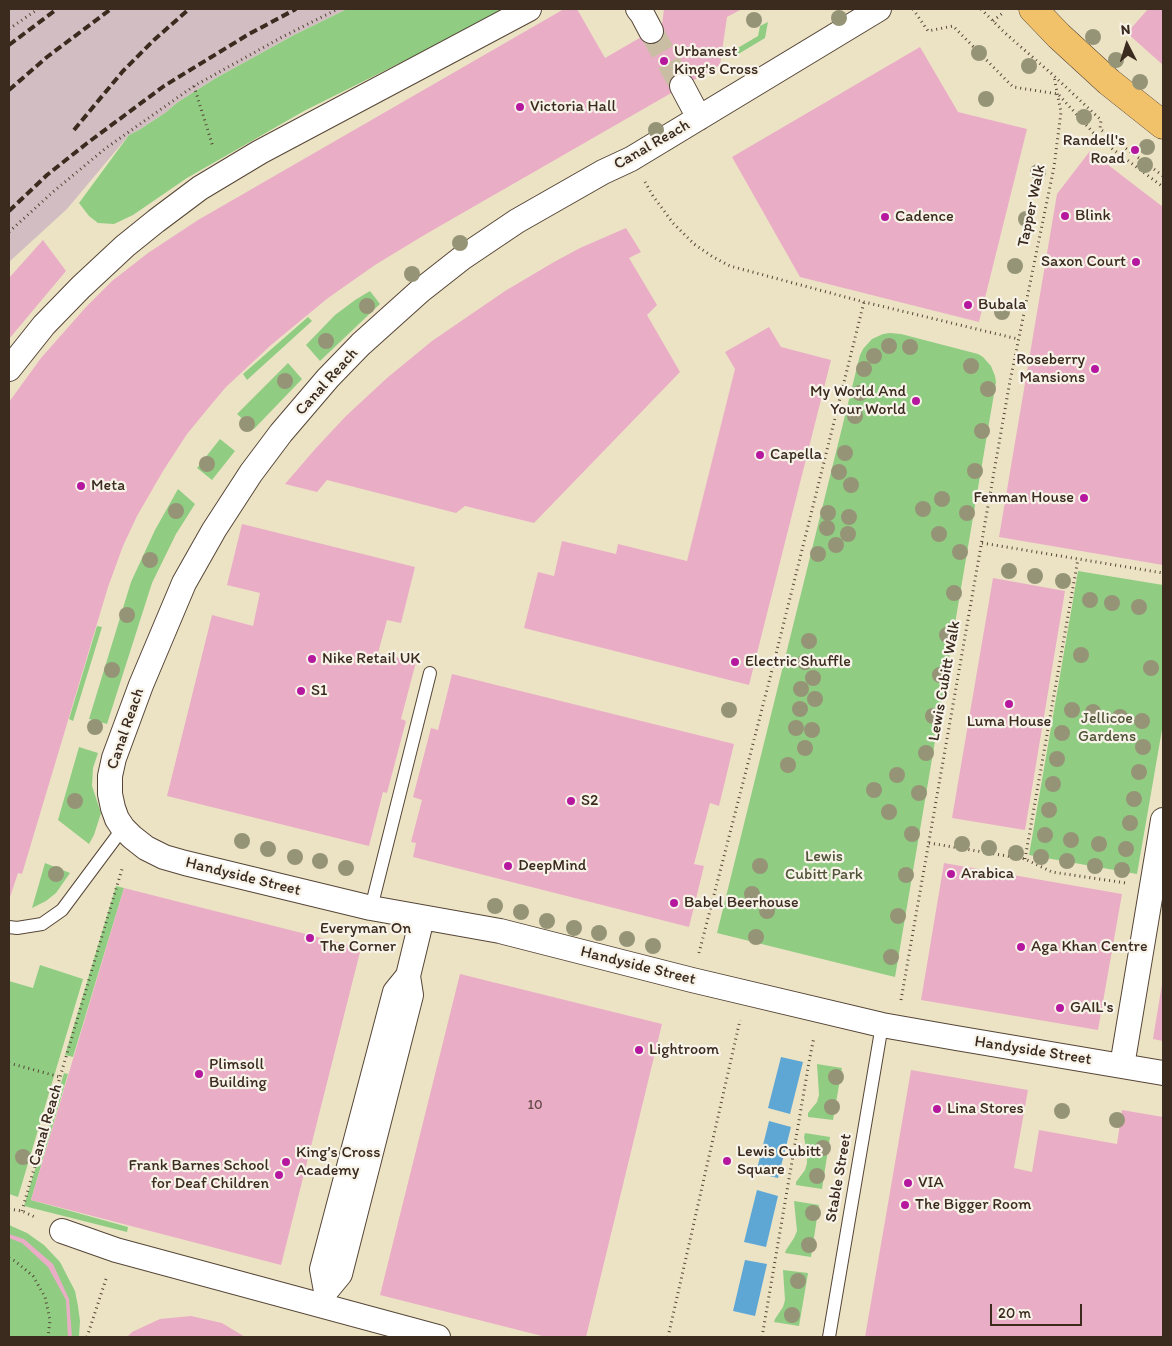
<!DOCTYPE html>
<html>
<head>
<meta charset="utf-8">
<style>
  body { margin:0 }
  #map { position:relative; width:1172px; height:1346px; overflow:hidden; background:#ece3c5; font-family:Itim,sans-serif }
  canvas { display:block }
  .frame { position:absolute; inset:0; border:10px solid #3b2a1e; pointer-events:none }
  .north { position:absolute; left:1102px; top:20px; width:50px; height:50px; -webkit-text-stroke:4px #f7f3e8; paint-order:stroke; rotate:355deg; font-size:14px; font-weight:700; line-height:20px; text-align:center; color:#3b2a1e }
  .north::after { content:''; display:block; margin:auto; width:18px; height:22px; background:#3b2a1e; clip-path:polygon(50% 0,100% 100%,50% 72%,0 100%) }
  .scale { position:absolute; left:990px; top:1304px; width:92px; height:22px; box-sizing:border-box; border:2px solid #3b2a1e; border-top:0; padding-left:6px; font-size:15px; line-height:18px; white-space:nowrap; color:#3b2a1e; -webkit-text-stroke:4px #f7f3e8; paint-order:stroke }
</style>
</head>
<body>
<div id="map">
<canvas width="1172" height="1346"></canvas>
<div class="frame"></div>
<div class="north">N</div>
<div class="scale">20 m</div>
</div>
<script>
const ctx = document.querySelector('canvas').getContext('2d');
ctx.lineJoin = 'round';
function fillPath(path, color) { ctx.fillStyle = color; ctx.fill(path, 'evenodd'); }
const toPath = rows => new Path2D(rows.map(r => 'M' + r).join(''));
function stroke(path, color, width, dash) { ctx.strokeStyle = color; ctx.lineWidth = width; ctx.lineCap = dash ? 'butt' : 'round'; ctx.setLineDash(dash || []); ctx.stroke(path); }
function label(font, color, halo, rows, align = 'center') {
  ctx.font = font + ' Itim,sans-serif'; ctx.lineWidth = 4.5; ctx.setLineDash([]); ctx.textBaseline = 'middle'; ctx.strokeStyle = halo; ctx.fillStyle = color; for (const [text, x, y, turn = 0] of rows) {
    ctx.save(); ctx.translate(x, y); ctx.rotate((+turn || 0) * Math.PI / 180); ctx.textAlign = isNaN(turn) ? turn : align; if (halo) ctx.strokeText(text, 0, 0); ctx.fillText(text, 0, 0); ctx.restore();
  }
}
const industrial = toPath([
  [9,9,347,9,294,35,216,78,178,102,165,113,139,130,129,135,67,209,9,262]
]);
const green = toPath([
  [347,9,519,9,479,25,414,56,304,111,187,178,133,215,114,224,98,223,89,216,79,203,129,135,139,130,165,113,178,102,216,78,294,35],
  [768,22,765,38,735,56,736,49,758,36,760,26],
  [370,291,380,304,320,361,306,345,335,315,355,300],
  [308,317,312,321,247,380,243,374],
  [890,333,901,334,978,354,983,357,991,366,995,376,996,382,895,977,717,933,860,355,863,349,872,339,883,334],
  [288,363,302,379,254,429,237,414],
  [220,439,235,451,212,480,197,468],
  [178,489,195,504,176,534,152,583,107,724,89,719,131,582,155,530],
  [1078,571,1163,585,1163,724,1137,874,1029,855],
  [97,626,102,627,73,721,69,719],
  [79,747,98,753,93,768,92,786,101,813,94,835,89,844,58,820],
  [45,863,70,873,56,893,46,901,32,908],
  [116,886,124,888,73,1057,65,1055],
  [40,965,83,979,18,1197,9,1194,9,981,33,988],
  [817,1064,842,1068,833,1120,808,1117,808,1113,817,1102,819,1095],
  [64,1073,68,1074,31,1200,128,1227,127,1232,24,1206],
  [805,1133,830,1137,822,1189,796,1185,796,1182,805,1170,807,1163,807,1153,804,1137],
  [794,1201,819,1205,811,1257,785,1253,786,1250,794,1238,797,1231],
  [9,1225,27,1233,44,1245,60,1262,75,1291,78,1306,80,1321,79,1337,9,1337],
  [783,1270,808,1273,799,1326,774,1322,775,1319,783,1307,785,1300]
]);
const water = toPath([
  [781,1057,803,1062,790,1114,768,1108],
  [769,1121,791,1127,778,1178,756,1173],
  [757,1190,778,1196,766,1247,744,1242],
  [745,1260,767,1264,755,1316,733,1311]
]);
const building = toPath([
  [564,9,577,9,605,58,662,25,664,9,742,9,727,17,720,65,426,234,375,265,328,298,271,345,226,387,210,406,187,434,163,471,137,516,123,546,108,587,22,874,18,873,9,900,9,402,41,358,86,307,112,281,148,253,198,220],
  [1148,9,1163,9,1163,65,1127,33],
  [920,47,958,112,1027,129,979,322,800,277,732,157],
  [1090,151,1163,207,1163,565,999,537,1057,194],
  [626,228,641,252,629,258,657,305,647,315,680,372,534,523,465,506,456,513,327,480,317,492,285,484,316,448,346,416,387,378,432,341,505,291,554,262,580,248],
  [43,240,66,271,9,339,9,278],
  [769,327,781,347,831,360,749,685,524,628,538,572,554,576,562,541,616,554,618,544,687,561,735,369,725,352],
  [242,524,415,567,401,623,387,620,378,653,416,662,401,719,406,721,387,793,383,792,369,846,167,796,212,615,253,626,260,593,227,585],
  [993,578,1065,591,1025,830,952,818],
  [452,674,734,744,719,806,710,803,694,864,704,866,689,927,413,857,416,843,411,842,422,800,413,797,431,728,438,730],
  [944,863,1122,894,1098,1030,921,1000],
  [124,888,361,948,281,1265,31,1200],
  [460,974,662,1024,586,1337,546,1337,380,1295],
  [1162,984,1163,984,1163,1041,1153,1039],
  [911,1070,1028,1090,1014,1168,1032,1172,1039,1130,1117,1144,1122,1110,1163,1117,1163,1337,865,1337],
  [9,1234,24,1239,53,1264,69,1299,72,1337,68,1337,66,1300,48,1267,22,1243,9,1238],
  [191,1316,222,1323,245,1337,127,1337,132,1332,160,1319]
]);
const streetTunnel = toPath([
  [651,31,682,86]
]);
const path = toPath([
  [913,9,928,31,953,26,1013,87,1058,94,1098,138,1163,187],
  [981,9,1005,33,1053,75,1101,120,1100,129,1163,176],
  [993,21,1004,12],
  [9,29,38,9],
  [194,86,213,147],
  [645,182,653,196,673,223,694,244,713,257,730,266,864,302,1018,339],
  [9,232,54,191,106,148,194,86,284,36,338,9],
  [982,543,1163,573],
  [929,843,1025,859,1052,872,1126,883],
  [1025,859,1078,559],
  [699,953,771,674,864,302],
  [901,1000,1010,381,1054,167,1061,112,1054,77],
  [9,1063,60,1077],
  [9,1209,22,1211,37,1218],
  [22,1211,60,1077,122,869],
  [9,1258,15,1261,33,1276,45,1297,50,1320,48,1337],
  [87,1337,107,1276],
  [668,1337,740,1020],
  [762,1337,809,1062,814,1037]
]);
const lane = toPath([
  [371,908,430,673],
  [9,927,17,928,42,924,62,910,123,828],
  [829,1337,882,1025]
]);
const street = toPath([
  [638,9,642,14,651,31],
  [879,9,631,159,603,172,517,221,462,258,420,291,361,344,328,378,281,433,251,473,214,530,184,583,141,685,114,758,110,776,110,794,113,808,117,819,123,828,132,837,146,848,164,857,185,863,371,908,500,931,692,980,882,1025,956,1038,1163,1073],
  [682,86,699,118],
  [9,369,44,325,81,287,125,246,156,221,200,188,260,152,529,9],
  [408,976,411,995,340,1274,326,1291,322,1269,395,992,408,976],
  [408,976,422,918],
  [1122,1066,1163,820],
  [62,1231,116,1250,438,1337]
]);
const primary = toPath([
  [1033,9,1059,36,1109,82,1163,125]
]);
const rail = toPath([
  [9,45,57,9],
  [9,90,47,57,111,9],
  [74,130,123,71,154,40,189,9],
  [9,211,47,175,86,144,164,86,249,34,296,9]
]);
const trees = [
  [839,18],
  [754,20],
  [1093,37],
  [979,53],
  [1116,60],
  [1029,66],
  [1140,82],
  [986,99],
  [1084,117],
  [656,130],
  [1147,147],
  [1145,165],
  [1038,172],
  [1026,219],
  [460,243],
  [1015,266],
  [412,274],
  [367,306],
  [1002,312],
  [326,341],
  [889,346],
  [910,347],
  [874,356],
  [971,366],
  [864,369],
  [285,381],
  [988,389],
  [860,393],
  [855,416],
  [247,424],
  [982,431],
  [845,453],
  [207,464],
  [975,471],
  [839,472],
  [851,485],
  [942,499],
  [923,509],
  [176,511],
  [828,513],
  [967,513],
  [849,517],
  [827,528],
  [848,534],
  [939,534],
  [836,545],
  [960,552],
  [818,554],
  [150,560],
  [1009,571],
  [1035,576],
  [1063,581],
  [954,593],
  [1090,600],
  [1112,603],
  [1139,607],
  [127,615],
  [947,635],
  [809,641],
  [1081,655],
  [805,662],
  [1151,668],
  [112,670],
  [940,675],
  [813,678],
  [801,689],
  [815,699],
  [800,709],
  [729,710],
  [1072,710],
  [1093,712],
  [933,716],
  [1120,717],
  [1142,721],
  [95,727],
  [796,728],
  [812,730],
  [1062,733],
  [1143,747],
  [805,748],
  [926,753],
  [1057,759],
  [788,765],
  [1139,772],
  [897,775],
  [1053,784],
  [874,790],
  [919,793],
  [1134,799],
  [75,801],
  [1049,810],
  [889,812],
  [1130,823],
  [912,834],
  [1045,835],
  [1071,840],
  [242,841],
  [962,844],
  [1099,844],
  [989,848],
  [268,849],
  [1126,849],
  [1016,853],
  [295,857],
  [1041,857],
  [320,861],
  [1067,861],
  [760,866],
  [1095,866],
  [346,868],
  [1122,870],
  [56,874],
  [906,875],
  [752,894],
  [495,906],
  [767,911],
  [521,912],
  [898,916],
  [547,921],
  [574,928],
  [599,933],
  [756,937],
  [627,939],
  [653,946],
  [891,957],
  [836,1077],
  [832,1107],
  [1062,1111],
  [1117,1120],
  [823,1148],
  [23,1157],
  [817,1176],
  [813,1213],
  [809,1245],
  [798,1281],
  [792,1315]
];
const markers = [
  [664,61,5,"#b5179e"],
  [520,107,5,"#b5179e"],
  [1135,150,5,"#b5179e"],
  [1065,216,5,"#b5179e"],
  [885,217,5,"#b5179e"],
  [1136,262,5,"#b5179e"],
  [968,305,5,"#b5179e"],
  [1095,369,5,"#b5179e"],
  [916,401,5,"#b5179e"],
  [760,455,5,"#b5179e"],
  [81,486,5,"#b5179e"],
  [1084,498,5,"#b5179e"],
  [312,659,5,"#b5179e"],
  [735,662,5,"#b5179e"],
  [301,691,5,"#b5179e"],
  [1009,704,5,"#b5179e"],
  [571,801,5,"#b5179e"],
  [508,866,5,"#b5179e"],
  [951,874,5,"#b5179e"],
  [674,903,5,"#b5179e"],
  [310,938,5,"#b5179e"],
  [1021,947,5,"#b5179e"],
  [1060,1008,5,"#b5179e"],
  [639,1050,5,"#b5179e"],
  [199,1074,5,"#b5179e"],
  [937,1109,5,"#b5179e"],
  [727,1161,5,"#b5179e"],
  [286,1162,5,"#b5179e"],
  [279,1175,5,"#b5179e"],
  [908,1183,5,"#b5179e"],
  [905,1205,5,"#b5179e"]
];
const numberNames = [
  ["10",535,1105]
];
const poiNames = [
  ["Urbanest",674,52],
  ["King's Cross",674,70],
  ["Victoria Hall",530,107],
  ["Randell's",1125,141,"right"],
  ["Road",1125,159,"right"],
  ["Blink",1075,216],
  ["Cadence",895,217],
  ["Saxon Court",1126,262,"right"],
  ["Bubala",978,305],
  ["Roseberry",1085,360,"right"],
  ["Mansions",1085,378,"right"],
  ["My World And",906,392,"right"],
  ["Your World",906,410,"right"],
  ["Capella",770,455],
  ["Meta",91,486],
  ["Fenman House",1074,498,"right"],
  ["Nike Retail UK",322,659],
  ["Electric Shuffle",745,662],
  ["S1",311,691],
  ["Luma House",1009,722,"center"],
  ["S2",581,801],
  ["DeepMind",518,866],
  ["Arabica",961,874],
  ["Babel Beerhouse",684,903],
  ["Everyman On",320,929],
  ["The Corner",320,947],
  ["Aga Khan Centre",1031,947],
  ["GAIL's",1070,1008],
  ["Lightroom",649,1050],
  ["Plimsoll",209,1065],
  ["Building",209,1083],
  ["Lina Stores",947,1109],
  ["Lewis Cubitt",737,1152],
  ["Square",737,1170],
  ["King’s Cross",296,1153],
  ["Academy",296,1171],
  ["Frank Barnes School",269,1166,"right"],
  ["for Deaf Children",269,1184,"right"],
  ["VIA",918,1183],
  ["The Bigger Room",915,1205]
];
const streetNames = [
  ["Canal Reach",652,145,-30],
  ["Tapper Walk",1032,206,-78],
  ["Canal Reach",327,382,-48],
  ["Lewis Cubitt Walk",945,681,-80],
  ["Canal Reach",126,729,-71],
  ["Handyside Street",243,877,14],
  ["Handyside Street",638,966,14],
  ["Handyside Street",1033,1051,9],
  ["Canal Reach",46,1125,-74],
  ["Stable Street",839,1178,-80]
];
const parkNames = [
  ["Jellicoe",1107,719],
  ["Gardens",1107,737],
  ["Lewis",824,857],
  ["Cubitt Park",824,875]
];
fillPath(industrial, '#d2bec2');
fillPath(green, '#90cd83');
fillPath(water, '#5ea7d5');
fillPath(building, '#eaadc6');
stroke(streetTunnel, '#c9bea4', 24, [24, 12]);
stroke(lane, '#564637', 14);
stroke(street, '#564637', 26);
stroke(primary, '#564637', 29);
stroke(path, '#564637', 3, [1, 4]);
stroke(lane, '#fff', 12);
stroke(street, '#fff', 24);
stroke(primary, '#f2c26a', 28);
stroke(rail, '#3b2a1e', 4, [8, 4]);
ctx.fillStyle = '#969477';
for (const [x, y] of trees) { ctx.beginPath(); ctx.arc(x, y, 8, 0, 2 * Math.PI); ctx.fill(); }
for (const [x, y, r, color] of markers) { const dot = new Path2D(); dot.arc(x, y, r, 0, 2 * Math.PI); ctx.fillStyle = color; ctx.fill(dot); stroke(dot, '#f7f3e8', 2); }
label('14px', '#674b48', null, numberNames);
label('16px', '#3b2a1e', '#f7f3e8', poiNames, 'left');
label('16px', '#3b2a1e', '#f7f3e8', streetNames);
label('16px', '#505337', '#f7f3e8', parkNames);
</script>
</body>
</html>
